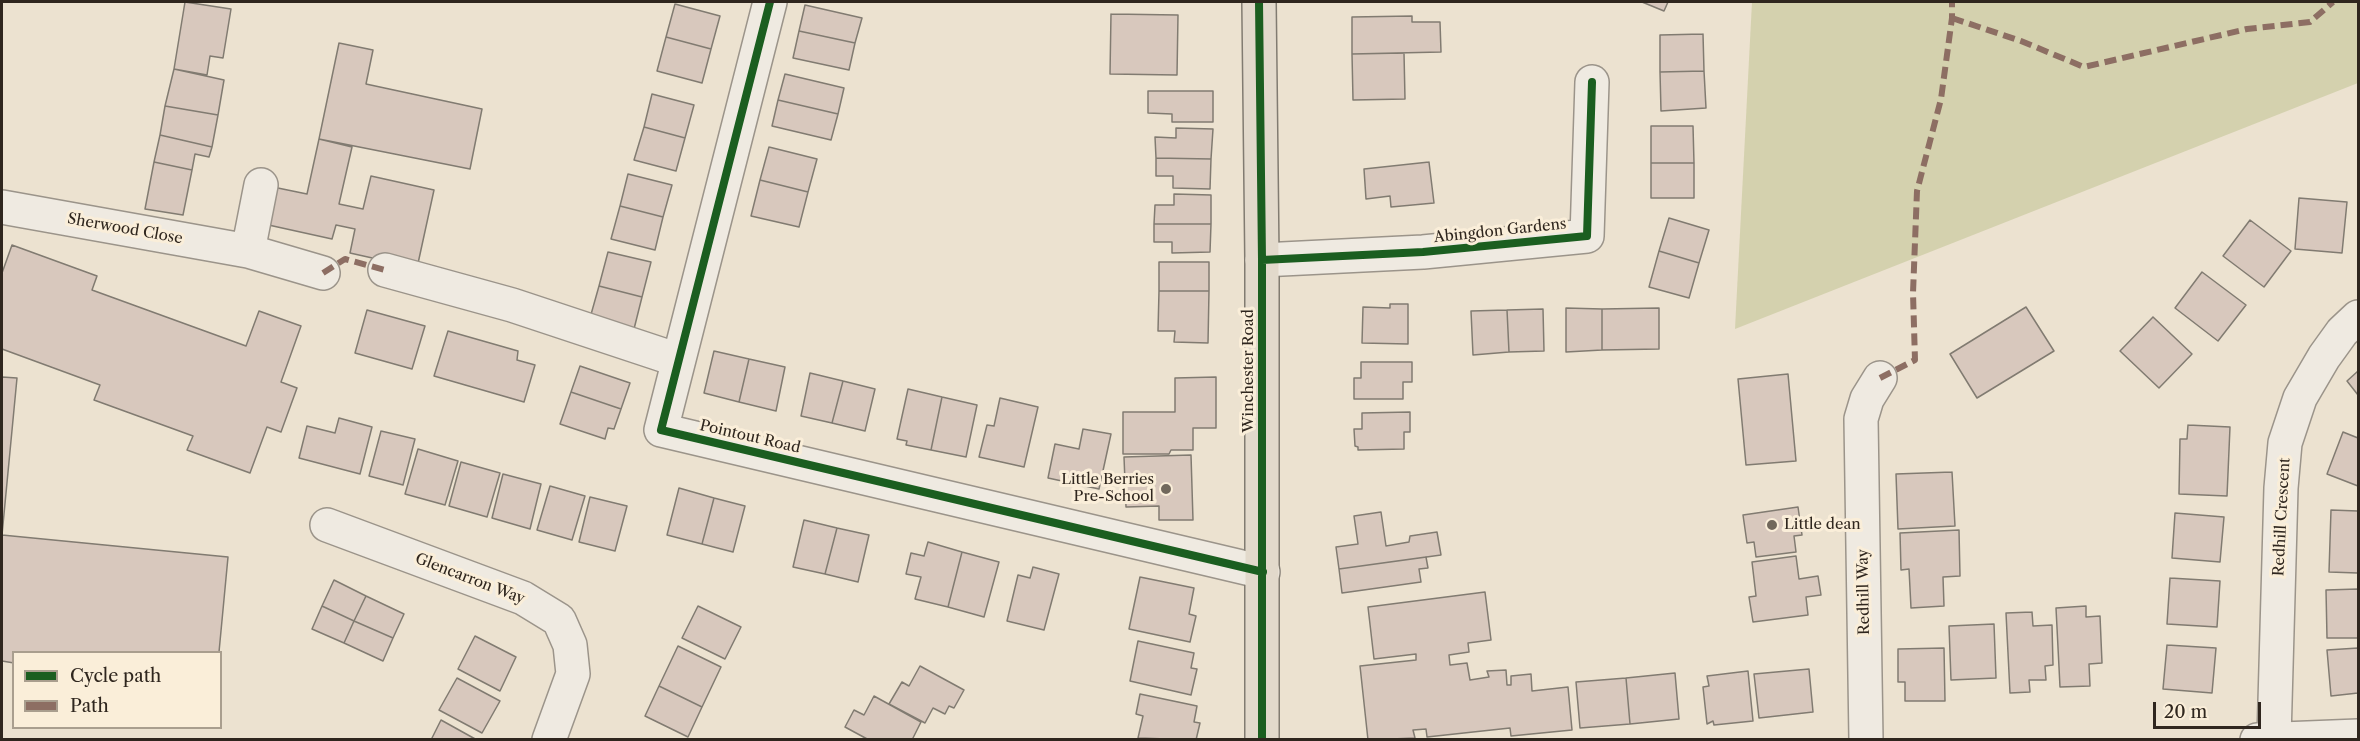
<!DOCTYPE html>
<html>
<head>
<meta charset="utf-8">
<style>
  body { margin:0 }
  #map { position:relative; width:2360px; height:741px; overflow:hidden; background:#ece2d0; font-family:"Libre Caslon Text",serif }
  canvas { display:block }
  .frame { position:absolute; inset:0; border:3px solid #2f261e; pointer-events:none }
  .legend { position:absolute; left:12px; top:651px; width:210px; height:78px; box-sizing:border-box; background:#faeed9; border:2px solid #a99e8e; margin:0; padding:8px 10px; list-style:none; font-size:18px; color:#2f261e }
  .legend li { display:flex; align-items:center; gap:12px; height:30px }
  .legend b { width:30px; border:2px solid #a99e8e }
  .scale { position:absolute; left:2153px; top:702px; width:108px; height:27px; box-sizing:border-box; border:3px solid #2f261e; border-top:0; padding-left:8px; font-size:18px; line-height:21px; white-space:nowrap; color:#2f261e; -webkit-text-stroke:4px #faeed9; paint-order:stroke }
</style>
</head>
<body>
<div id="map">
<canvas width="2360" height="741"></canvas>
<div class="frame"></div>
<ul class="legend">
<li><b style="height:8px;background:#1b5e20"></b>Cycle path</li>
<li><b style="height:8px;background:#8d6e63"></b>Path</li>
</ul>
<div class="scale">20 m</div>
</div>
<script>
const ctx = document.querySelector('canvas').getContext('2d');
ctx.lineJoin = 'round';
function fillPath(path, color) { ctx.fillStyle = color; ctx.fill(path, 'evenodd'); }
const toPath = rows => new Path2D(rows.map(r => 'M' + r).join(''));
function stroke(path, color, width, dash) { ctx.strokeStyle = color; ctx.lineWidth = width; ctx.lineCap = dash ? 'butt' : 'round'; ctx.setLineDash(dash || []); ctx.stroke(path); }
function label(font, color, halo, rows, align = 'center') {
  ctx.font = font + ' "Libre Caslon Text",serif'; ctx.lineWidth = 6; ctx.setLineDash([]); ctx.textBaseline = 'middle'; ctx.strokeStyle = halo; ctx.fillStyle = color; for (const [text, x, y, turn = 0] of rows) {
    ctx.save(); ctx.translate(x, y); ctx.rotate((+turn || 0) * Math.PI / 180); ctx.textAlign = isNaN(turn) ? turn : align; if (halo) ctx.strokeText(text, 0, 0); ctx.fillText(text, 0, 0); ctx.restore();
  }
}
const green = toPath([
  [1752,2,2358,2,2358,83,1735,329]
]);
const building = toPath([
  [185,2,231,9,223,58,210,56,207,75,174,69,185,2],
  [1642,2,1668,2,1664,11,1642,2],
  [675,4,720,16,711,49,666,37,675,4],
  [805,5,862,18,855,43,799,31,805,5],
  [1111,14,1178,15,1177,75,1110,74,1111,14],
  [1412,16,1412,22,1440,22,1441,52,1352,54,1352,17,1412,16],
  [799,31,855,43,849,70,793,58,799,31],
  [1703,34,1704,71,1660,72,1660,35,1703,34],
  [666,37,711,49,702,83,657,71,666,37],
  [339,43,373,50,366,84,482,109,470,169,319,139,339,43],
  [1404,53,1405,99,1353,100,1352,54,1404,53],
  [174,69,224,80,218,115,165,106,174,69],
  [1704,71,1706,108,1661,111,1660,72,1704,71],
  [785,74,844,88,838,114,778,100,785,74],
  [1148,91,1213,91,1213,122,1172,122,1172,114,1148,113,1148,91],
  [652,94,694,105,685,138,644,127,652,94],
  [778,100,838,114,831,140,772,126,778,100],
  [165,106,218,115,212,147,160,135,165,106],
  [1651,126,1693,126,1694,163,1651,163,1651,126],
  [644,127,685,138,676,171,634,160,644,127],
  [1176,128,1213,129,1211,159,1156,158,1155,137,1176,138,1176,128],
  [160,135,212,147,209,157,195,154,192,170,154,162,160,135],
  [319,139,352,147,339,204,363,209,371,176,434,190,417,268,350,253,355,229,336,225,332,239,264,224,273,187,307,194,319,139],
  [769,147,817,159,808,192,760,180,769,147],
  [1156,158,1211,159,1210,189,1173,188,1173,176,1156,176,1156,158],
  [154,162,192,170,183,215,145,209,154,162],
  [1429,162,1434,203,1391,207,1390,196,1366,199,1364,169,1429,162],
  [1651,163,1694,163,1694,198,1651,198,1651,163],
  [628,174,672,185,663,217,620,206,628,174],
  [760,180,808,192,799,227,751,216,760,180],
  [1174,194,1211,195,1211,224,1154,224,1155,205,1174,205,1174,194],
  [2299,198,2347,202,2342,253,2295,249,2299,198],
  [620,206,663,217,655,250,611,239,620,206],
  [1669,218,1709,230,1699,263,1659,251,1669,218],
  [2250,220,2291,251,2264,287,2223,256,2250,220],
  [1154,224,1211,224,1210,252,1172,253,1172,242,1154,242,1154,224],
  [12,245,97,276,92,290,246,346,259,311,301,326,281,382,297,388,281,432,267,427,250,473,187,450,193,436,94,400,100,385,2,349,2,273,12,245],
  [1659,251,1699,263,1689,298,1649,287,1659,251],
  [608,252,651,262,642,297,599,286,608,252],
  [1159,262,1209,262,1209,291,1159,291,1159,262],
  [2202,272,2246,305,2218,341,2175,308,2202,272],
  [599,286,642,297,634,329,590,318,599,286],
  [1159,291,1209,291,1208,343,1174,342,1175,331,1158,331,1159,291],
  [1390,304,1408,304,1408,344,1362,343,1363,307,1390,308,1390,304],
  [2026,307,2054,351,1977,398,1950,354,2026,307],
  [1566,308,1602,309,1602,350,1566,352,1566,308],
  [1659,308,1659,349,1602,350,1602,309,1659,308],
  [1543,309,1544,351,1509,352,1507,310,1543,309],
  [367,310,425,326,412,369,355,353,367,310],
  [1507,310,1509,352,1473,355,1471,311,1507,310],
  [2153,317,2192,354,2159,388,2120,351,2153,317],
  [448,331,518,351,517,360,535,365,524,402,434,376,448,331],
  [714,351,749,359,739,402,704,393,714,351],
  [749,359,785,367,776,411,739,402,749,359],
  [1361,362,1412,362,1412,382,1403,382,1403,399,1354,399,1354,378,1361,378,1361,362],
  [580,366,630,383,621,409,571,392,580,366],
  [2358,371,2358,395,2347,381,2358,371],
  [810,373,843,381,832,423,801,416,810,373],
  [1788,374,1796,461,1746,465,1738,379,1788,374],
  [2,377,17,378,2,535,228,557,219,652,14,652,14,663,2,661,2,377],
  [1216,377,1216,428,1193,428,1193,450,1171,450,1169,454,1123,454,1123,412,1175,412,1175,378,1216,377],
  [843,381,875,389,865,431,832,423,843,381],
  [908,389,942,397,931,450,906,445,907,441,897,439,908,389],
  [571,392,621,409,614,429,608,428,605,439,560,424,571,392],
  [942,397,977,405,966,457,931,450,942,397],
  [1000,398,1038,407,1024,467,979,457,987,425,994,426,1000,398],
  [1410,412,1410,432,1404,432,1404,449,1358,450,1358,447,1355,446,1354,429,1362,429,1362,413,1410,412],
  [339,418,372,427,360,474,299,458,307,426,335,433,339,418],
  [2188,425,2230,427,2227,496,2179,494,2180,439,2187,439,2188,425],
  [1083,429,1111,434,1099,489,1048,478,1055,444,1079,449,1083,429],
  [381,431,415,439,403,485,369,476,381,431],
  [2343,432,2358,438,2358,486,2327,474,2343,432],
  [418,449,458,461,445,505,405,494,418,449],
  [1191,455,1193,520,1159,520,1159,506,1126,507,1124,457,1191,455],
  [461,462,500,473,487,517,449,506,461,462],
  [1952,472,1955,526,1898,529,1896,474,1952,472],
  [503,474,541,484,530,529,492,518,503,474],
  [550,486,585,496,572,540,537,530,550,486],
  [679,488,714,498,702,544,667,535,679,488],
  [590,497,627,506,615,551,579,542,590,497],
  [714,498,745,506,733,552,702,544,714,498],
  [1798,507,1802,535,1794,536,1796,552,1756,557,1754,542,1747,543,1743,515,1798,507],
  [2331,510,2358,511,2358,573,2329,572,2331,510],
  [1381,512,1386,546,1409,542,1410,536,1437,532,1441,555,1339,569,1336,547,1358,544,1354,516,1381,512],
  [2175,513,2224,517,2220,562,2172,558,2175,513],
  [804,520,837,528,825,574,793,567,804,520],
  [837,528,869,535,858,582,825,574,837,528],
  [1959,530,1960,576,1943,577,1944,606,1911,608,1909,569,1901,570,1900,533,1959,530],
  [928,542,962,552,948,607,915,599,921,577,906,574,911,553,924,556,928,542],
  [962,552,999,562,984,617,948,607,962,552],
  [1796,556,1799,579,1818,576,1821,595,1806,597,1808,615,1753,622,1749,597,1756,596,1752,562,1796,556],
  [1426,557,1428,568,1419,569,1421,582,1342,593,1339,569,1426,557],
  [1033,567,1059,574,1044,630,1007,621,1018,575,1030,578,1033,567],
  [1140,577,1194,588,1189,614,1196,616,1190,642,1129,629,1140,577],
  [2170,578,2220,581,2217,627,2167,624,2170,578],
  [334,580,366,596,354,621,322,606,334,580],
  [2358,589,2358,638,2327,638,2326,590,2358,589],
  [1485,592,1491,640,1468,643,1469,652,1449,655,1450,665,1467,663,1470,680,1489,677,1487,671,1506,670,1507,685,1511,685,1511,676,1531,674,1532,691,1568,687,1572,730,1511,736,1510,728,1427,737,1426,729,1413,730,1415,738,1368,740,1360,666,1416,660,1416,654,1374,659,1368,607,1485,592],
  [366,596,404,614,393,638,354,621,366,596],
  [322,606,354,621,344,643,312,629,322,606],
  [698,606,741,627,725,659,682,638,698,606],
  [2086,606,2086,617,2100,616,2102,663,2089,664,2090,686,2060,687,2056,608,2086,606],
  [2032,612,2033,626,2052,625,2053,665,2045,666,2046,680,2029,680,2030,692,2010,693,2006,613,2032,612],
  [354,621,393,638,383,661,344,643,354,621],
  [1994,624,1996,678,1951,680,1949,626,1994,624],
  [475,636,516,657,500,691,458,669,475,636],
  [1138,641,1194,653,1191,668,1197,669,1191,695,1130,681,1138,641],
  [2167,645,2216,648,2212,693,2163,689,2167,645],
  [678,646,721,667,702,707,659,686,678,646],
  [1944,648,1945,701,1905,701,1905,682,1898,682,1898,649,1944,648],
  [2358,648,2358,693,2331,696,2327,650,2358,648],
  [920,666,964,690,954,708,949,706,945,714,933,708,925,723,889,704,902,682,909,686,920,666],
  [1809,669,1813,712,1759,718,1754,674,1809,669],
  [1748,671,1753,721,1714,725,1713,721,1707,724,1703,687,1709,686,1707,676,1748,671],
  [1675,673,1679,719,1630,724,1626,678,1675,673],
  [457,678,500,701,482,733,439,710,457,678],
  [1626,678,1630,724,1580,728,1576,682,1626,678],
  [659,686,702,707,688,737,645,716,659,686],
  [1140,694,1197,706,1194,722,1200,723,1196,740,1138,738,1143,716,1136,714,1140,694],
  [874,696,921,722,912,740,869,740,845,727,854,710,864,715,874,696],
  [441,720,477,740,431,740,441,720]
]);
const minor = toPath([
  [770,2,661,430,1263,572],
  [2,207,248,251,323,273],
  [248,251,261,185],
  [1262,260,1423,252,1587,236,1592,82],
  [385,270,512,305,678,360],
  [327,525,523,598,559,620,570,645,573,674,549,740],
  [2274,738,2281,488,2285,443,2300,398,2324,357,2342,332,2358,317],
  [1866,740,1861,419,1867,399,1880,378],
  [2257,740,2358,736]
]);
const major = toPath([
  [1259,2,1262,260,1262,740]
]);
const quiet = toPath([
  [1952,18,2021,41,2084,67,2247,29,2310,22,2333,2],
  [323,273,345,259,385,270],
  [1880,378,1915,360,1913,293,1917,191,1941,99,1952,18,1952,2]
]);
const cycleway = toPath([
  [770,2,661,430,1263,572],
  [1259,2,1262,260,1262,740],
  [1262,260,1423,252,1587,236,1592,82]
]);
const markers = [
  [1166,489,6,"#71685c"],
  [1772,525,6,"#71685c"]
];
const streetNames = [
  ["Sherwood Close",125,229,10],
  ["Abingdon Gardens",1500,231,-6],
  ["Winchester Road",1249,371,-90],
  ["Pointout Road",750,437,13],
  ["Redhill Crescent",2282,517,-87],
  ["Glencarron Way",470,579,21],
  ["Redhill Way",1864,592,-91]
];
const poiNames = [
  ["Little Berries",1154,480],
  ["Pre-School",1154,497],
  ["Little dean",1784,525,"left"]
];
fillPath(green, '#d4d1ae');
fillPath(building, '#d8c8bd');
stroke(building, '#817b71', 1.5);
stroke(minor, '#9b948a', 36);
stroke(major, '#817b71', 36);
stroke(minor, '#efeae1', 33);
stroke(major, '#e2d9cb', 33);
stroke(quiet, '#8d6e63', 6, [12, 6]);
stroke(cycleway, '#1b5e20', 8);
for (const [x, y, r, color] of markers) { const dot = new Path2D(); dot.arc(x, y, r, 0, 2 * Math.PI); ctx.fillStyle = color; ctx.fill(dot); stroke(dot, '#faeed9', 2); }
label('15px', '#2f261e', '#faeed9', streetNames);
label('15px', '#2f261e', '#faeed9', poiNames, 'right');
</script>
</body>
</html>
